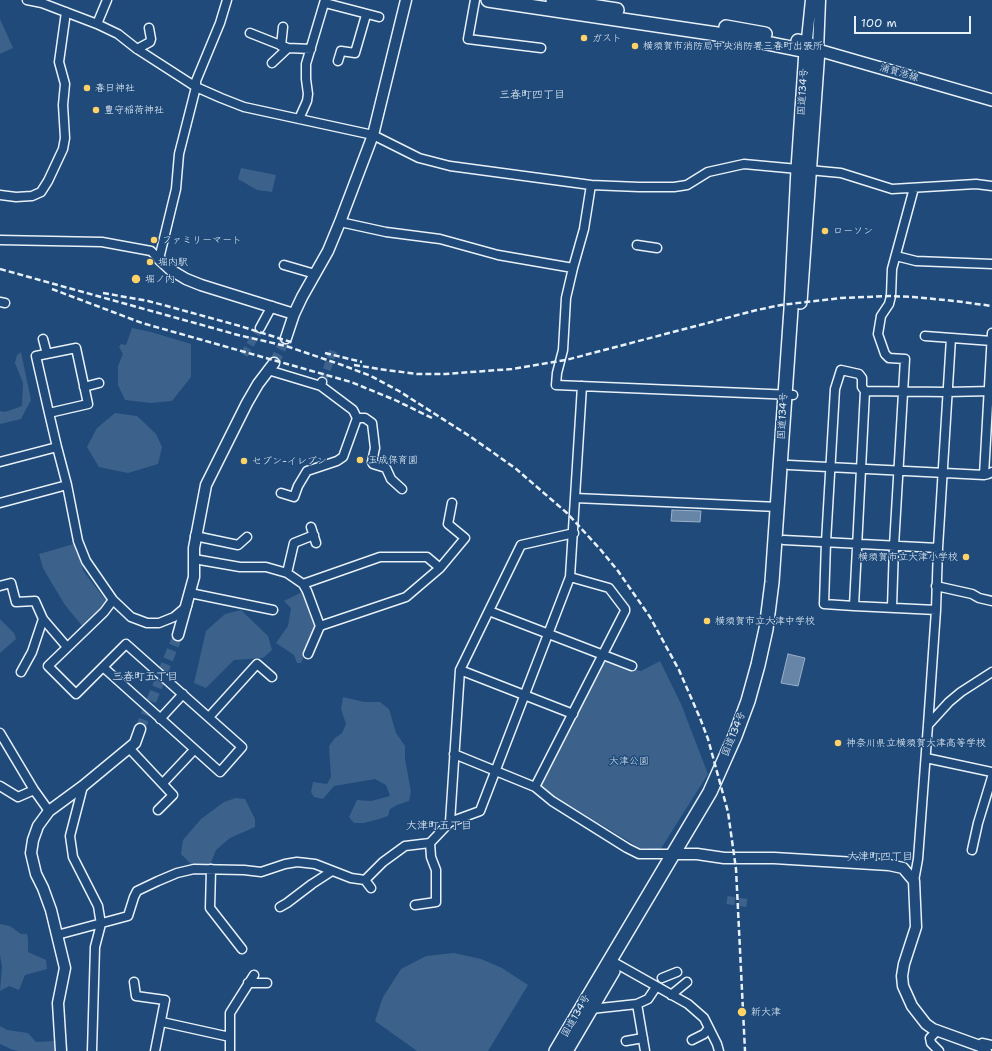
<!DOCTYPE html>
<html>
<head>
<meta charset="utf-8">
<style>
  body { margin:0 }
  #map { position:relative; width:992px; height:1051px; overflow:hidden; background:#1f4a7a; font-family:"Shantell Sans",sans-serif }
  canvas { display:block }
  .scale { position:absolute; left:854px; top:16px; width:117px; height:18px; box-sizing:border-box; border:2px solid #e8f1f8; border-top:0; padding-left:5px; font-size:12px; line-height:14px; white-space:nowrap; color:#e8f1f8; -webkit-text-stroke:3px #1f4a7a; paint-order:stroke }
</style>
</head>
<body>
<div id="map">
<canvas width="992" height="1051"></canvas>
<div class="scale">100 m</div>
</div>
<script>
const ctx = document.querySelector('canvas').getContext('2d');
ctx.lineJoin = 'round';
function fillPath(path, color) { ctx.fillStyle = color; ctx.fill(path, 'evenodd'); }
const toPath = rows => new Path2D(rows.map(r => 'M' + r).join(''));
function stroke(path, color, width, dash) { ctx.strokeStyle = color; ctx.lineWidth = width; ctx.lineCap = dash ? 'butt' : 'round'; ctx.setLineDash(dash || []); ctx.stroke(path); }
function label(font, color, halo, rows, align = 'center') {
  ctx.font = font + ' "Shantell Sans","Klee One",sans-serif'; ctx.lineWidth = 3; ctx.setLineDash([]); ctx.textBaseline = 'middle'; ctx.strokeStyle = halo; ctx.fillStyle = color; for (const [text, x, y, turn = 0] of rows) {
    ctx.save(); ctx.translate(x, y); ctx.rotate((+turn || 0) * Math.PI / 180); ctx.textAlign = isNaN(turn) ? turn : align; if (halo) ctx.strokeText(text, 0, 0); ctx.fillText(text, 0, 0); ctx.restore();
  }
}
const green = toPath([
  [0,19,13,48,0,54],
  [241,168,276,175,272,192,257,190,238,179],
  [132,328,151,332,191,344,191,377,172,401,151,403,125,400,118,385,118,366,123,354,119,347,121,344,126,345],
  [21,352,31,400,21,419,0,424,0,411,5,412,22,406,23,383,15,363,17,355],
  [115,413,137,416,156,434,162,447,158,464,128,473,99,467,87,447,97,428],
  [74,544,84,572,107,602,83,627,65,605,50,580,43,568,39,554],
  [304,591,316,627,301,663,297,663,294,655,276,643,288,626,291,608,284,601],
  [241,610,268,636,272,650,263,658,234,660,206,688,194,683,206,631,225,614],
  [0,619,14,633,16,639,0,653],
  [604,661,641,671,660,661,681,704,708,774,660,850,640,848,536,785],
  [343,697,364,702,380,702,389,709,396,733,405,746,405,759,411,792,409,801,397,805,390,809,388,816,379,819,364,823,354,823,349,817,357,800,371,801,390,796,386,785,375,779,334,786,323,799,314,797,311,792,313,782,327,784,331,777,329,746,335,738,342,733,346,724,341,709],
  [236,798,245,799,255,819,255,827,230,838,216,850,210,865,191,864,181,854,183,840,201,819,224,802],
  [0,924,10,926,21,934,27,934,28,940,28,952,46,960,47,969,25,975,19,990,9,986,0,991,2,967,0,955],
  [454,953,481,959,502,968,528,985,488,1051,417,1051,375,1021,383,997,401,969,426,956],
  [0,1026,7,1030,28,1033,36,1042,55,1041,55,1051,19,1051,13,1050,0,1044]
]);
const water = toPath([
  [672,510,701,511,700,522,671,521,672,510],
  [788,654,805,658,798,686,781,683,788,654]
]);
const minorTunnel = toPath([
  [244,355,260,328],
  [323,381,333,351],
  [727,900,747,903]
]);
const tertiaryTunnel = toPath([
  [274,363,286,338],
  [140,729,178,635]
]);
const minor = toPath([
  [27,0,42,3,97,24,118,34,137,49,196,87,221,98,244,107,373,135,419,158,450,166,591,185,639,187,674,187,687,185,708,172,744,164,841,173,892,189,976,184,992,186],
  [475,0,468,39,541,48],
  [325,3,379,17],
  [97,24,107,0],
  [250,33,288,48,311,49],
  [281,46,283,27],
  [137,49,150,42,151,39,149,28],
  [338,61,341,51,355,53,366,15],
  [272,63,288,48],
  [299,119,307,101,308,94,306,79,306,64,325,0],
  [591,185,584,229,573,268,566,298,563,350,557,373,556,385,793,395],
  [0,195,16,197,32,196,41,192,48,181,63,149,65,138,63,105,65,84,59,62,66,12],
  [340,222,386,232,440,239,498,255,573,268],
  [0,240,102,242,151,251,159,259,176,189,179,154,196,87,196,81,220,23,227,0],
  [637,245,657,248],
  [896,256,916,261,992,264],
  [284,265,315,274],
  [0,302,5,303],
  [260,328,272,306],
  [925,336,992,341],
  [43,339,47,354],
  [268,370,321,386,322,382],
  [84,387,99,383],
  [865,391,947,392,992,391],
  [49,413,88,404,76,348,36,356,49,413,57,447,67,485,78,541,86,561,113,600,131,617,147,623,159,623,174,617,187,606],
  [357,418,365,418,372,423,375,448,372,462,373,464,386,468,391,479,402,489],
  [0,462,57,447],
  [789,465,984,475,988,474,992,472],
  [984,475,992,333],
  [281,493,294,497,298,486,307,471,337,461,343,457,357,418,353,410,321,386],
  [575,498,778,507],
  [0,503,67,485],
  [311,527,316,543],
  [195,536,238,545,247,537],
  [784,540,938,548],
  [194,559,240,567,266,567,287,573,303,584,307,591,320,626,308,654],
  [287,573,294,543,314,535],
  [303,584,380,557,427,557,440,568],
  [0,586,11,583,16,602,35,601,43,619,67,647],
  [936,586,972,594,979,598,992,601],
  [190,593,273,610],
  [854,606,865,391,862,387,862,378,859,374,841,370,835,389,826,542,824,604,854,606,936,610],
  [892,607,894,546,905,359,889,358,885,354,878,334,881,316,889,304,891,296,892,269,914,188],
  [489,611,632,666],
  [320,626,406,597,440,568,465,538,448,524,452,503],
  [103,667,220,772,242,747,126,644,76,694,48,666,104,612,113,600],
  [460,670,573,714],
  [21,672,32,652,43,619],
  [209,717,257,664,272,677],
  [160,719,183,694],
  [928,725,949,702,961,692,992,672],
  [0,733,34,790,49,811],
  [129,748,173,795,158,810],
  [454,754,535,787,552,801,627,848,639,854,672,854],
  [926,758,992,772],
  [163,783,194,750],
  [0,786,18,797,34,790],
  [83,786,70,836,73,857,98,906,101,924,95,947,92,1051],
  [535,787,625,611,625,609,609,588,570,577],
  [450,822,460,670,521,545,574,533],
  [972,850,978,823,992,777],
  [211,869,210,908,242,949],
  [365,880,371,888],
  [914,881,918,859,928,725,936,610,938,548,951,338],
  [415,905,436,902,436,870,431,857,430,843],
  [280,907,287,903,312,884,332,871],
  [57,935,128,916,134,897,137,891,158,881,177,873,194,869,244,870,261,872,285,864,297,862,315,864,351,878,365,880,383,862,405,846,430,843,450,822,480,811,570,577,582,386],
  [617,964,688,1004,704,1018,717,1044,719,1051],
  [662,978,677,972],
  [134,982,136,996,165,1000,155,1051],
  [248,983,267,983],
  [671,995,687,982],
  [637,1004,645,1051],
  [591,1009,637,1004,648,999,656,987],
  [162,1022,230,1037],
  [938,1030,930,1038,931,1043,939,1051],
  [692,1040,704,1034,709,1028],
  [626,1041,643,1038],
  [980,1046,982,1043,992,1045],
  [230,1051,230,1013,254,975]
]);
const tertiary = toPath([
  [806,49,811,0],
  [818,50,820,0],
  [159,259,171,270,186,279,201,285,294,314],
  [286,338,294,314,302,297,328,251,340,222,373,135,406,0],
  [178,635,194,577,194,548,206,485,247,403,258,384,274,363],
  [672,854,697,854,724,858,774,858,889,865,903,868,914,881,916,927,904,964,902,976,903,986,912,1006,926,1024,933,1029,980,1046,986,1051],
  [61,1051,58,1003,65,968,51,910,43,888,36,874,31,853,33,840,38,826,49,811,83,786,129,748,135,743,140,729]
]);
const secondary = toPath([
  [810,50,818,50,992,100]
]);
const trunk = toPath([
  [488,0,737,37,806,51,798,169,791,309,772,582,766,629,758,665,748,701,735,736,710,792,556,1051],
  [553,0,617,10],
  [726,27,765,34],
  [798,41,807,43,818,50,800,302],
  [566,1051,613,971]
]);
const rail = toPath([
  [0,269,238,335,286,346,342,365,371,376,399,391,471,437,515,468,567,513,600,549,618,571,650,617,679,670,700,718,708,739,728,812,736,869,745,1051],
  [52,289,142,323,351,382,395,400,434,419],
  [103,293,148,301,167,306,240,326,294,343],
  [325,353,362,362],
  [354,365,386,370,417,374,445,374,512,369,566,360,757,310,781,305,841,298,889,296,914,297,955,301,992,306]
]);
const markers = [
  [584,38,4,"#ffd166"],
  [635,46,4,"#ffd166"],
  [87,88,4,"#ffd166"],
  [96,110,4,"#ffd166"],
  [825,231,4,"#ffd166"],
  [154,240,4,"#ffd166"],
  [150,262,4,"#ffd166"],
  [136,279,5,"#ffd166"],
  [360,460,4,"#ffd166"],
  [244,461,4,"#ffd166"],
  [966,557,4,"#ffd166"],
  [707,621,4,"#ffd166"],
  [838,743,4,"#ffd166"],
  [742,1012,5,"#ffd166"]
];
const poiNames = [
  ["ガスト",592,38],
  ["横須賀市消防局中央消防署三春町出張所",643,46],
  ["春日神社",95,88],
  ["豊守稲荷神社",104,110],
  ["ローソン",833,231],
  ["ファミリーマート",162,240],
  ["堀内駅",158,262],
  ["堀ノ内",145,279],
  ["玉成保育園",368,460],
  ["セブン-イレブン",252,461],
  ["横須賀市立大津小学校",958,557,"right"],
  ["横須賀市立大津中学校",715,621],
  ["神奈川県立横須賀大津高等学校",846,743],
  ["新大津",751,1012]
];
const streetNames = [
  ["浦賀港線",899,73,16],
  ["国道134号",803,92,-86],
  ["国道134号",783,416,-87],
  ["国道134号",734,734,-68],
  ["国道134号",576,1016,-60]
];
const parkNames = [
  ["大津公園",629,761]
];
const neighbourhoodNames = [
  ["三春町四丁目",532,95],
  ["三春町五丁目",145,677],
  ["大津町五丁目",439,826],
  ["大津町四丁目",880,857]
];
fillPath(green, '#3c628c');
fillPath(water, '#6685a7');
stroke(water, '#9ab0c7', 1);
stroke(minorTunnel, '#3d638d', 8, [8, 4]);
stroke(tertiaryTunnel, '#3d638d', 10, [10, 5]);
stroke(minor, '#e8f1f8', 11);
stroke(tertiary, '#e8f1f8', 13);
stroke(secondary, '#e8f1f8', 14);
stroke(trunk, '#e8f1f8', 16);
stroke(minor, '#1f4a7a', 8);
stroke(tertiary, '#1f4a7a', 10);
stroke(secondary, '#1f4a7a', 11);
stroke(trunk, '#1f4a7a', 13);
stroke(rail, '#e8f1f8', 2.5, [6, 3]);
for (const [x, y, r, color] of markers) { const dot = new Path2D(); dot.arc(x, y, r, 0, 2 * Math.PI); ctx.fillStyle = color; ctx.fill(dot); stroke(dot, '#1f4a7a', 1.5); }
label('10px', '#e8f1f8', '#1f4a7a', poiNames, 'left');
label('10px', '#e8f1f8', '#1f4a7a', streetNames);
label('10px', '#d7e3ed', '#1f4a7a', parkNames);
label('11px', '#e8f1f8', '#1f4a7a', neighbourhoodNames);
</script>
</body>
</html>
